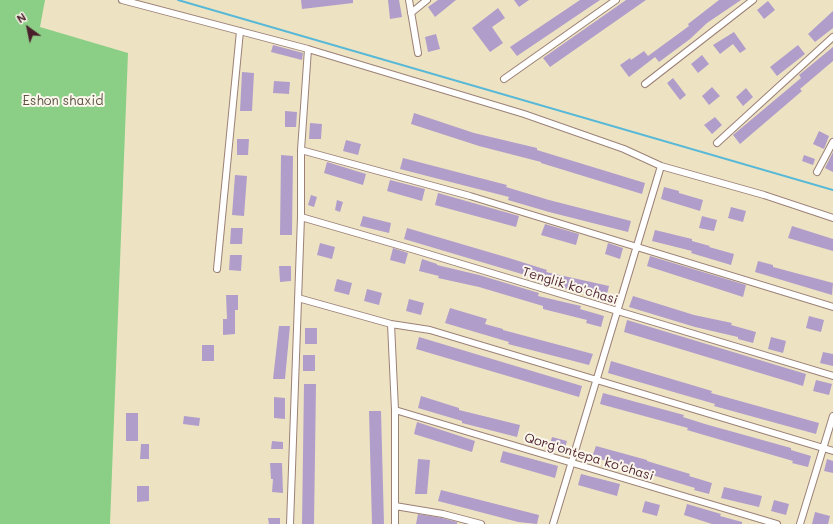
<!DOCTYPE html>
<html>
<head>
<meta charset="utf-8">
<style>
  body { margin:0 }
  #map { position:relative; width:833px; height:524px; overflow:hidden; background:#ede3c3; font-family:Mali,sans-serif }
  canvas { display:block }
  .north { position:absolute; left:8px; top:8px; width:40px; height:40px; -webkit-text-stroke:3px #fbf7ec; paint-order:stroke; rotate:327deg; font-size:11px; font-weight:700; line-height:16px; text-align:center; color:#4a1f2b }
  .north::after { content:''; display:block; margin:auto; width:14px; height:18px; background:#4a1f2b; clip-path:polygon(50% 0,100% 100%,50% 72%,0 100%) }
</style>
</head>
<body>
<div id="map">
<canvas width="833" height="524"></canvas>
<div class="north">N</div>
</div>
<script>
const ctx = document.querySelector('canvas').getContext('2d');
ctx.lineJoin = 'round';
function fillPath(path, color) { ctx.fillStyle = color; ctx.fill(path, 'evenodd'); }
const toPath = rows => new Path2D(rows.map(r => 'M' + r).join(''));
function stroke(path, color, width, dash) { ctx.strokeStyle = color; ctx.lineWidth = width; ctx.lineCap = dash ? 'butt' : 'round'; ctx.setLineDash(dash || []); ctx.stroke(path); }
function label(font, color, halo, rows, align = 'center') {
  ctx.font = font + ' Mali,sans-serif'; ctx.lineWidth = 4; ctx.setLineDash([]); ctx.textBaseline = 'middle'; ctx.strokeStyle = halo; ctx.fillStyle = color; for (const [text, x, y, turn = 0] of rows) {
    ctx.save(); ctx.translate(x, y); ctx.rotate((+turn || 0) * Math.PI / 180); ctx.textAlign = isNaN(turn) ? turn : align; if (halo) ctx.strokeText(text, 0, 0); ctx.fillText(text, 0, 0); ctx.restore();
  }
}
const green = toPath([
  [0,0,45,0,40,27,128,53,110,524,0,524]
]);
const stream = toPath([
  [178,0,833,190]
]);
const building = toPath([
  [301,0,353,0,353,3,302,9],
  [388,0,399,0,402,17,390,19],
  [438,0,456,0,435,17,428,7],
  [514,0,529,0,519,7],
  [580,0,600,0,517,56,510,47],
  [626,0,646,0,550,67,543,58],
  [719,0,741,0,707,23,690,39,659,62,655,57,629,77,620,65,630,58,631,60,644,51,648,56,689,26,688,24],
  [768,1,775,10,764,19,757,10],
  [498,8,505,18,492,27,503,43,490,52,472,28],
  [833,11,833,28,815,42,808,34],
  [734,32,746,49,740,53,733,44,720,54,713,45],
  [436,34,440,49,428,52,425,37],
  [273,45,303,53,302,60,271,52],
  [798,45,805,54,777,76,770,67],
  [833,47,833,61,800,89,802,91,740,144,733,135,801,78,799,75],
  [702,55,709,64,698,73,691,64],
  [242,72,254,73,252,111,240,111],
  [673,78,686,95,680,100,667,83],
  [274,81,290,82,289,94,273,93],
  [712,87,720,96,709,105,702,96],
  [746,88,753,97,743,106,736,97],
  [285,111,297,112,296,127,285,127],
  [414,113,474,133,537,148,537,150,645,183,642,194,541,163,541,162,479,146,411,124],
  [715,117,722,125,712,134,704,125],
  [310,123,322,124,321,139,309,139],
  [819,131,829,136,824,149,813,144],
  [237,139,249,139,248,155,237,155],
  [346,140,361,144,358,155,343,151],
  [833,152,833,172,825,168],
  [281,155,293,156,292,235,280,235],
  [804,155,815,159,813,165,802,161],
  [403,158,507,185,506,187,549,200,631,221,628,232,549,212,508,200,509,197,400,169],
  [327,162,366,174,363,185,324,173],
  [235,175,247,176,244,216,232,215],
  [390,180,425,189,422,201,387,191],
  [664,187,679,191,679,193,703,200,700,211,661,199],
  [438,193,519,216,516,227,435,205],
  [311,195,317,197,314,207,308,205],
  [337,200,343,202,340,212,335,210],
  [731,207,746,211,743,222,728,218],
  [363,216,391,223,389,233,360,226],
  [702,216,717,220,714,231,699,228],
  [545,224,579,234,576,245,541,235],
  [792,226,833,239,833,251,788,238],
  [231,228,243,228,242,244,230,244],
  [407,228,509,258,547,270,546,272,609,286,606,298,551,285,552,283,404,239],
  [655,230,692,239,692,241,710,246,709,247,734,254,731,265,691,253,692,251,652,241],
  [320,243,335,247,332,259,317,255],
  [608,243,623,248,620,259,605,254],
  [393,248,408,253,405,264,390,260],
  [230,255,242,255,241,271,229,270],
  [650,256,746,285,743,297,647,266],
  [422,259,437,264,437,265,479,275,539,293,538,296,581,306,580,309,604,316,601,327,586,323,587,320,543,309,543,306,479,287,438,278,439,276,419,271],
  [758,261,773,265,773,267,833,283,832,295,755,272],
  [279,266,291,266,291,281,280,282],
  [337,279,352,283,349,295,334,291],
  [367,289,382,293,379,305,364,301],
  [226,295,238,295,238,310,235,310,235,334,223,335,223,319,227,319],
  [633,296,694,315,732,323,731,325,756,332,753,343,738,339,738,337,695,327,629,307],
  [409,299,424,303,421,315,406,311],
  [450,308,487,319,485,324,503,329,503,330,593,354,589,365,508,344,509,342,445,323],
  [809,316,824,320,821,332,806,328],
  [627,320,806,374,803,386,624,332],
  [279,326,290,326,285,379,273,379],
  [305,328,317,328,317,344,305,344],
  [419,337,582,386,579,397,416,349],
  [771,337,786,341,783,353,768,349],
  [202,345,214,345,214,361,202,361],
  [823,352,833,354,833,366,820,363],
  [303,355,315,355,315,371,303,371],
  [611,361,712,391,711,393,819,423,816,434,714,406,715,404,608,373],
  [816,380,832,384,829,395,813,391],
  [304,384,316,384,314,524,302,524],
  [603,393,684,415,683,417,705,424,791,448,791,450,811,456,808,467,792,463,793,461,687,430,688,428,600,404],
  [421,396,459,408,459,410,520,425,517,437,462,423,462,421,418,408],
  [274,397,285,398,285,419,274,418],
  [369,411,381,411,384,524,372,524],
  [126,413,138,413,138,441,126,441],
  [184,416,200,418,199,426,183,424],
  [417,422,475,441,472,452,414,434],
  [552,437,567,441,564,452,549,448],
  [272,441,283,442,283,449,271,449],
  [141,444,149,444,149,459,140,459],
  [596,446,647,460,647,461,690,474,689,476,712,483,709,494,694,490,695,488,652,475,652,473,592,457],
  [503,451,558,466,555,478,500,462],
  [418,459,430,460,427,494,415,494],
  [827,459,833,461,833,473,824,471],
  [270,463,282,463,283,493,272,492,273,479,271,479],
  [581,474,620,484,617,496,578,485],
  [137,486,149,486,149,501,137,502],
  [724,487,762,496,759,507,721,498],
  [441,490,539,515,537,524,518,522,438,501],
  [774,500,789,504,786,515,771,511],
  [645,501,660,505,657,516,642,512],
  [687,504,721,514,720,516,742,522,742,524,712,524,684,515],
  [815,512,830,516,828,524,812,524],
  [418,514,442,518,457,522,457,524,416,524],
  [268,518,280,518,280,524,269,524]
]);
const minor = toPath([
  [122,0,308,49,524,114,624,149,661,166,764,195,833,218],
  [409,0,418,53],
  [411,13,427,0],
  [504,79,616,0],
  [645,84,753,0],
  [717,143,833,37],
  [301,150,470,196,833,307],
  [817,172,833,142],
  [301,217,415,250,833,376],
  [217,269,240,31],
  [298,298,391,324,430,330,833,451],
  [391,324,395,410,395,524],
  [395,410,777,524],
  [395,506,443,514,481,524],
  [290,524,301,217,301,150,308,49],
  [553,524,661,166],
  [800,524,833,416]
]);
const parkNames = [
  ["Eshon shaxid",63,101]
];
const streetNames = [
  ["Tenglik ko'chasi",570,286,17],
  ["Qorg'ontepa ko'chasi",589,457,17]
];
fillPath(green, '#8bce86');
stroke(stream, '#58b8d7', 2);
fillPath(building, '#b09dca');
stroke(minor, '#9c8177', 8);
stroke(minor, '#fff', 6);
label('13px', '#5e5446', '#fbf7ec', parkNames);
label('13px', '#4a1f2b', '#fbf7ec', streetNames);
</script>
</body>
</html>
